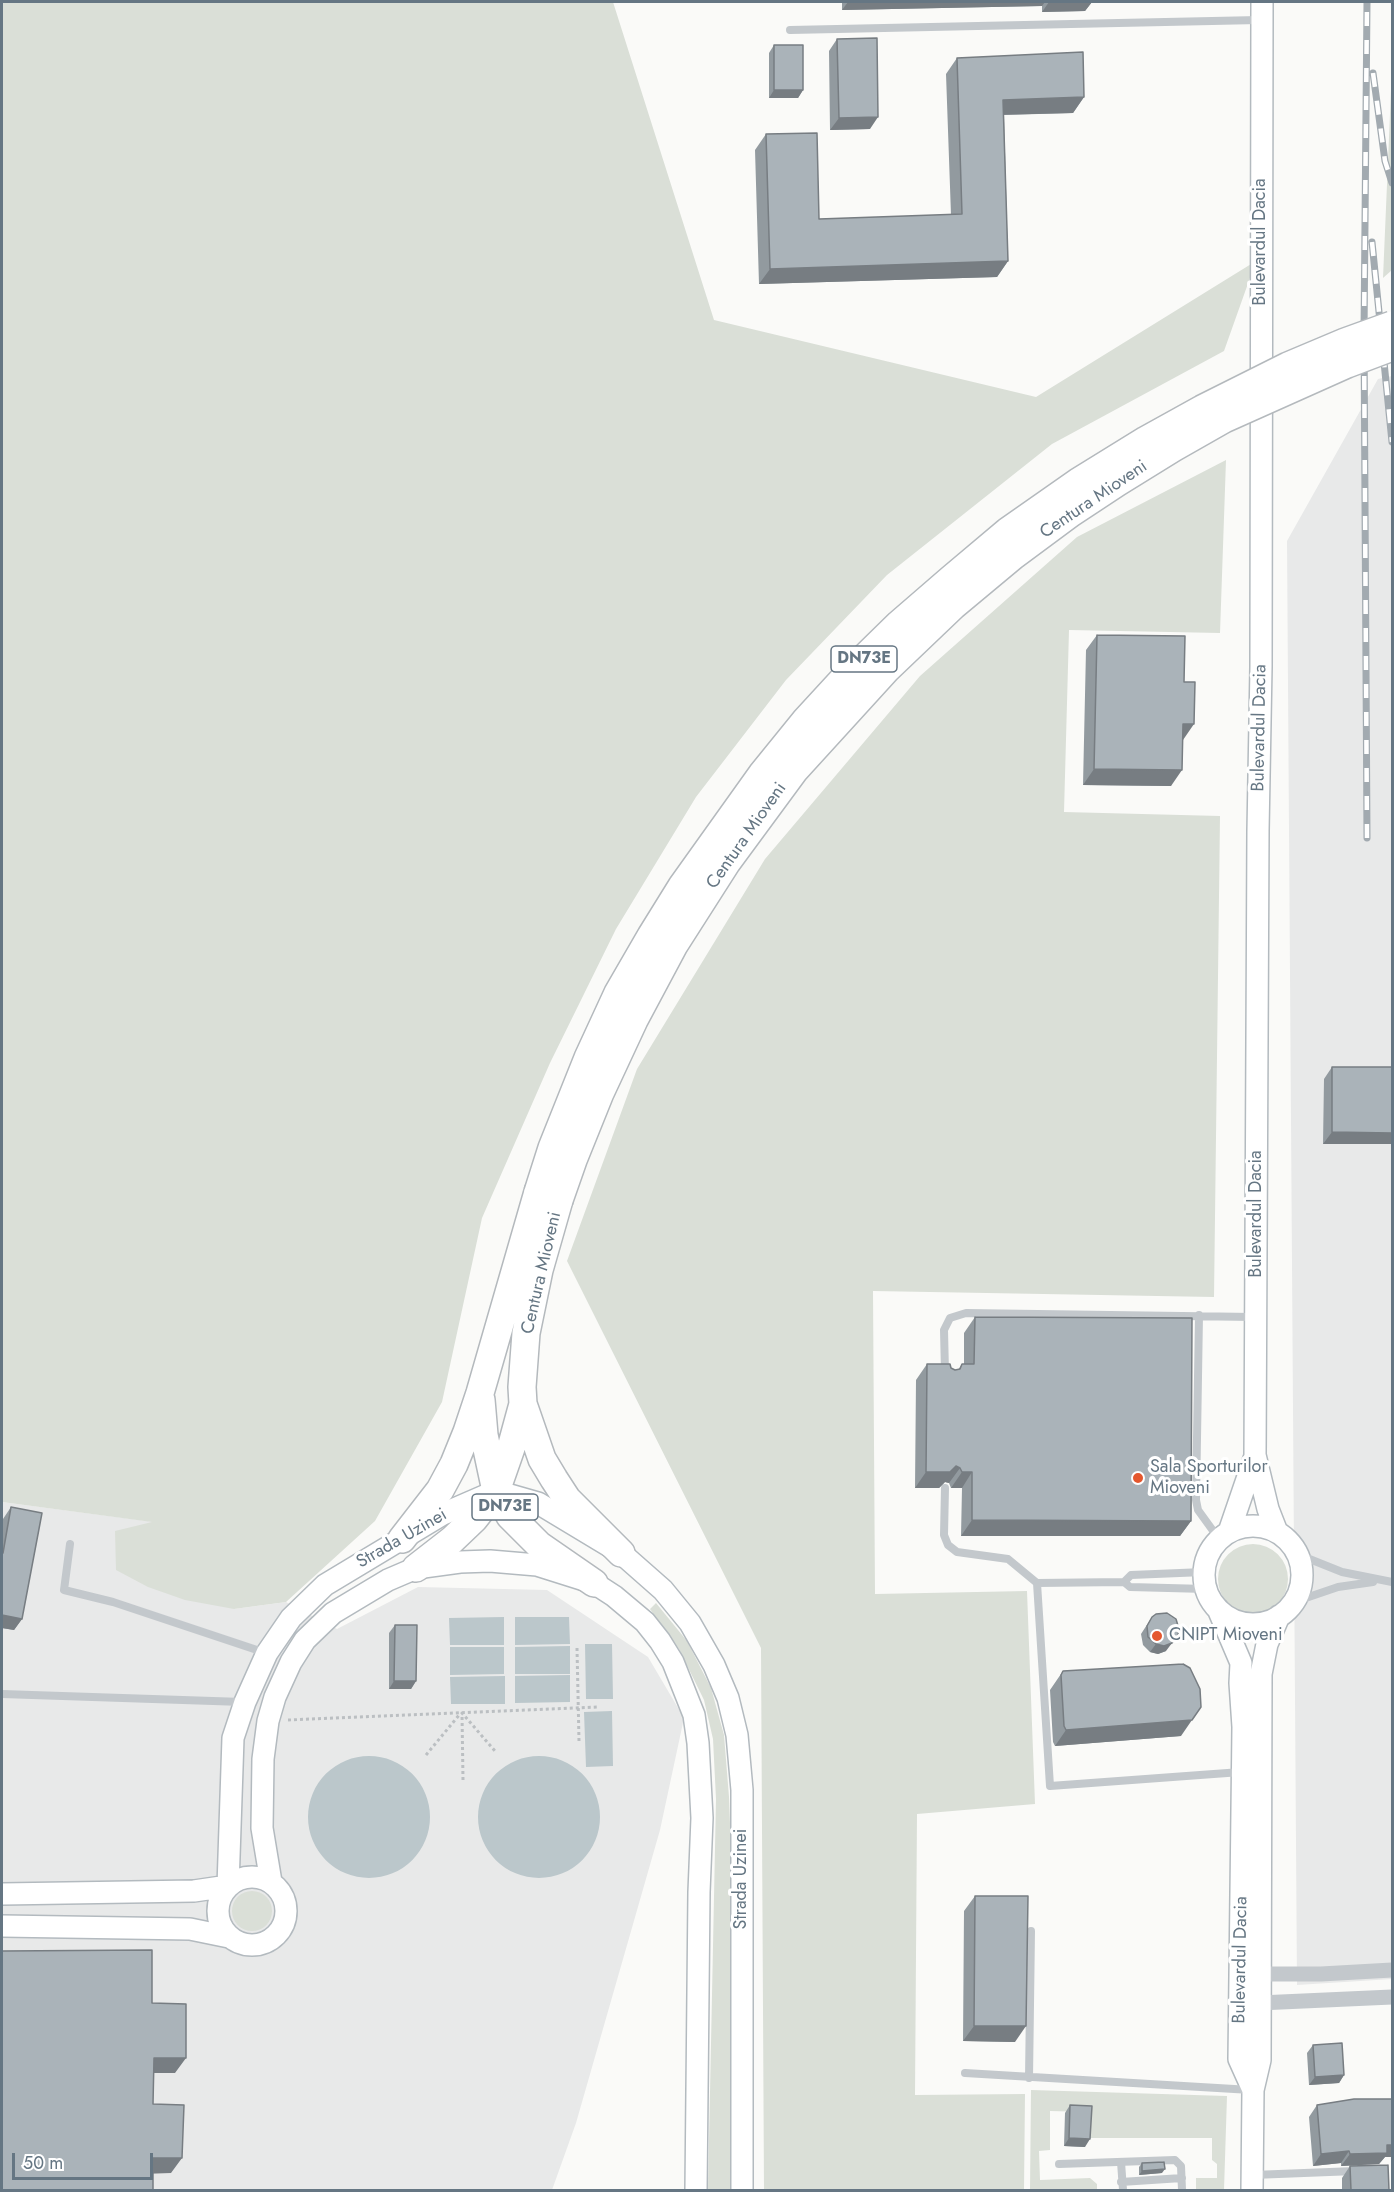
<!DOCTYPE html>
<html>
<head>
<meta charset="utf-8">
<style>
  body { margin:0 }
  #map { position:relative; width:1394px; height:2192px; overflow:hidden; background:#fafaf8; font-family:Jost,sans-serif }
  canvas { display:block }
  .frame { position:absolute; inset:0; border:3px solid #657683; pointer-events:none }
  .scale { position:absolute; left:12px; top:2153px; width:141px; height:27px; box-sizing:border-box; border:3px solid #657683; border-top:0; padding-left:8px; font-size:18px; line-height:21px; white-space:nowrap; color:#657683; -webkit-text-stroke:4px #fff; paint-order:stroke }
</style>
</head>
<body>
<div id="map">
<canvas width="1394" height="2192"></canvas>
<div class="frame"></div>
<div class="scale">50 m</div>
</div>
<script>
const ctx = document.querySelector('canvas').getContext('2d');
ctx.lineJoin = 'round';
function fillPath(path, color) { ctx.fillStyle = color; ctx.fill(path, 'evenodd'); }
const toPath = rows => new Path2D(rows.map(r => 'M' + r).join(''));
function stroke(path, color, width, dash) { ctx.strokeStyle = color; ctx.lineWidth = width; ctx.lineCap = dash ? 'butt' : 'round'; ctx.setLineDash(dash || []); ctx.stroke(path); }
function label(font, color, halo, rows, align = 'center') {
  ctx.font = font + ' Jost,sans-serif'; ctx.lineWidth = 6; ctx.setLineDash([]); ctx.textBaseline = 'middle'; ctx.strokeStyle = halo; ctx.fillStyle = color; for (const [text, x, y, turn = 0] of rows) {
    ctx.save(); ctx.translate(x, y); ctx.rotate((+turn || 0) * Math.PI / 180); ctx.textAlign = isNaN(turn) ? turn : align; if (halo) ctx.strokeText(text, 0, 0); ctx.fillText(text, 0, 0); ctx.restore();
  }
}
const built = toPath([
  [1392,376,1392,1979,1297,1985,1287,541,1378,379],
  [2,1502,155,1522,234,1609,286,1602,337,1629,418,1587,547,1590,648,1657,684,1718,660,1830,576,2123,552,2190,2,2190]
]);
const green = toPath([
  [2,2,613,2,714,320,1036,397,1256,261,1224,351,1052,444,887,575,786,680,696,797,616,929,550,1063,482,1218,442,1402,375,1521,286,1602,234,1609,185,1600,148,1587,116,1570,115,1531,152,1522,2,1502],
  [1392,67,1392,270,1383,278],
  [1226,460,1220,633,1069,630,1064,812,1220,816,1214,1297,873,1291,875,1594,1027,1591,1035,1804,917,1814,915,2095,1025,2094,1024,2190,764,2190,761,1648,567,1261,637,1069,765,859,920,676,1077,537],
  '1218 1579a35 35 0 1 1 70 0a35 35 0 1 1-70 0Z',
  [656,1603,687,1641,711,1688,724,1735,729,1797,732,1876,730,1979,731,2190,708,2190,716,1799,713,1739,704,1700,679,1649,650,1609],
  '232 1911a20 20 0 1 1 40 0a20 20 0 1 1-40 0Z',
  [1031,2090,1227,2096,1224,2190,1196,2190,1196,2178,1217,2178,1217,2164,1212,2160,1212,2138,1087,2138,1088,2112,1050,2111,1050,2150,1039,2151,1040,2180,1090,2178,1097,2184,1097,2190,1030,2190]
]);
const water = toPath([
  [504,1617,504,1645,450,1645,449,1618],
  [515,1617,569,1617,570,1644,515,1645],
  [585,1644,612,1644,613,1699,586,1699],
  [570,1646,570,1674,515,1674,515,1647],
  [450,1647,504,1647,504,1674,450,1675],
  [570,1675,570,1702,515,1703,515,1676],
  [505,1676,505,1704,451,1704,450,1677],
  [612,1711,613,1766,586,1767,584,1712],
  '308 1817a61 61 0 1 1 122 0a61 61 0 1 1-122 0Z',
  '478 1817a61 61 0 1 1 122 0a61 61 0 1 1-122 0Z'
]);
const path = toPath([
  [577,1648,579,1741],
  [288,1720,599,1707],
  [426,1755,460,1714],
  [463,1780,462,1713,495,1751]
]);
const lane = toPath([
  [790,30,1259,20],
  [1199,1315,1196,1500,1198,1510,1219,1539],
  [945,1372,944,1330,950,1318,966,1313,1254,1317],
  [945,1488,944,1535,948,1545,957,1552,1008,1559,1037,1583,1124,1582,1130,1587,1206,1589],
  [70,1544,64,1590,113,1602,266,1653],
  [1297,1554,1342,1572,1392,1582],
  [1124,1582,1131,1575,1204,1572],
  [1037,1583,1050,1786,1241,1772],
  [1294,1602,1338,1587,1373,1582],
  [2,1694,243,1702],
  [965,2073,1251,2090],
  [1029,2078,1031,1931],
  [1121,2162,1123,2190],
  [1059,2164,1175,2160,1181,2166,1182,2190],
  [1253,2175,1355,2171],
  [1121,2182,1182,2178]
]);
const street = toPath([
  [1259,1974,1321,1974,1392,1970],
  [1259,2003,1392,1997]
]);
const secondary = toPath([
  [1262,2,1261,667,1258,831,1255,1455,1268,1509,1277,1532],
  '1204 1575a49 49 0 1 1 98 0a49 49 0 1 1-98 0Z',
  [1229,1532,1254,1459],
  [1218,1609,1241,1663,1240,1683,1243,1727,1239,2059,1253,2090,1252,2190],
  '218 1911a34 34 0 1 1 68 0a34 34 0 1 1-68 0Z',
  [271,1882,262,1828,263,1759,268,1721,275,1697,291,1662,305,1640,333,1613,388,1580,416,1568,460,1562,490,1561,537,1565,594,1583,614,1596,645,1622,660,1641,673,1662,694,1715,698,1743,702,1818,699,1892,696,2190],
  [2,1894,194,1891,228,1886,233,1738,245,1702,267,1653,291,1618,325,1585,443,1514,496,1491,538,1503,621,1553,663,1590,690,1623,714,1665,728,1698,737,1735,742,1790,742,2190],
  [2,1926,190,1929,229,1937],
  [1253,2090,1260,2060,1261,1674,1267,1644,1279,1616]
]);
const highway = toPath([
  [481,1400,484,1435,496,1491,510,1516,539,1545,594,1583],
  [523,1404,542,1459,554,1479,567,1499,621,1553],
  [402,1539,440,1490,454,1464,467,1432,480,1393,538,1192],
  [416,1568,452,1540,474,1519,496,1491,511,1448,523,1404,522,1387,526,1333,539,1270,559,1200]
]);
const rail = toPath([
  [1373,73,1385,161,1392,183],
  [1372,242,1392,442],
  [1367,838,1364,334,1367,2]
]);
const highwayBridge = toPath([
  [538,1192,552,1148,588,1058,618,993,651,936,682,886,762,774,805,721,851,671,899,624,951,579,1008,531,1078,482,1146,440,1202,409,1288,366,1345,342,1392,325],
  [559,1200,573,1160,600,1093,634,1020,674,945,727,862,794,771,887,669,953,606,1013,556,1071,513,1118,482,1173,448,1224,419,1347,364,1392,347]
]);
const wall = toPath([
  [842,2,1092,2,1085,11,1042,12,1042,6,842,10],
  [837,39,870,129,830,130,829,51],
  [774,45,803,90,798,98,769,98,769,53],
  [957,58,1084,97,1073,113,1004,115,1008,261,997,277,759,284,755,150,766,134,819,219,951,215,946,74],
  [1097,635,1183,740,1182,740,1171,786,1083,785,1086,650],
  [1392,1010,1392,1144,1323,1144,1324,1079,1332,1067,1392,1067],
  [975,1317,1191,1521,1180,1536,961,1536,962,1488,951,1488,949,1483,945,1482,939,1488,915,1488,916,1380,927,1364,951,1368,955,1370,958,1370,962,1364,964,1364,964,1333],
  [11,1507,22,1619,14,1630,2,1628,2,1528,3,1519],
  [1152,1617,1166,1651,1158,1654,1150,1652,1143,1645,1141,1634],
  [395,1625,416,1681,411,1689,389,1689,389,1633],
  [1063,1671,1181,1736,1055,1746,1053,1742,1050,1690],
  [975,1896,1015,2042,963,2041,964,1911],
  [1313,2045,1344,2075,1339,2083,1309,2085,1307,2053],
  [1392,2099,1392,2157,1385,2157,1379,2164,1341,2166,1341,2163,1313,2166,1309,2117,1317,2105],
  [1070,2105,1085,2147,1064,2146,1065,2113],
  [1142,2163,1162,2173,1139,2175,1139,2167],
  [1350,2166,1389,2190,1342,2190,1342,2178]
]);
const shadedWall = toPath([
  [848,2,1045,2,1042,6,842,10],
  [1049,2,1092,2,1085,11,1042,12],
  [774,90,803,90,798,98,769,98],
  [1084,97,1073,113,992,115,1003,100],
  [878,117,870,129,830,130,839,118],
  [1008,261,997,277,759,284,770,269],
  [1183,724,1194,724,1183,740,1172,740],
  [1094,769,1182,770,1171,786,1083,785],
  [1332,1132,1392,1133,1392,1144,1323,1144],
  [956,1466,960,1468,949,1483,945,1482,939,1488,915,1488,926,1472],
  [962,1472,972,1472,962,1488,951,1488],
  [972,1520,1191,1521,1180,1536,961,1536],
  [2,1615,22,1619,14,1630,2,1628],
  [1178,1635,1166,1651,1158,1654,1150,1652,1156,1644],
  [394,1681,416,1681,411,1689,389,1689],
  [1192,1720,1181,1736,1055,1746,1066,1730],
  [974,2026,1026,2026,1015,2042,963,2041],
  [154,2058,186,2058,175,2073,143,2073],
  [1344,2075,1339,2083,1309,2085,1315,2077],
  [1069,2138,1090,2139,1085,2147,1064,2146],
  [1387,2145,1392,2145,1392,2157,1385,2157,1379,2164,1341,2166,1350,2154],
  [1349,2151,1341,2163,1313,2166,1321,2154],
  [153,2158,182,2158,171,2173,142,2174],
  [1165,2169,1162,2173,1139,2175,1142,2171]
]);
const building = toPath([
  [877,38,878,117,839,118,837,39,877,38],
  [774,45,803,45,803,90,774,90,774,45],
  [1083,52,1084,97,1003,100,1008,261,770,269,766,134,817,133,819,219,962,214,957,58,1083,52],
  [1097,635,1185,636,1184,682,1195,682,1194,724,1183,724,1182,770,1094,769,1097,635],
  [1332,1067,1392,1067,1392,1133,1332,1132,1332,1067],
  [975,1317,1192,1318,1191,1521,972,1520,972,1472,962,1472,960,1468,956,1466,950,1472,926,1472,927,1364,950,1364,951,1368,955,1370,960,1369,962,1364,974,1364,975,1317],
  [11,1507,42,1513,22,1619,2,1615,2,1553,3,1553,11,1507],
  [1167,1613,1176,1619,1179,1629,1178,1635,1172,1643,1164,1646,1156,1644,1148,1637,1147,1626,1152,1617,1156,1614,1167,1613],
  [395,1625,417,1625,416,1681,394,1681,395,1625],
  [1183,1664,1190,1668,1200,1689,1201,1707,1192,1720,1066,1730,1064,1726,1061,1675,1063,1671,1183,1664],
  [975,1896,1028,1896,1026,2026,974,2026,975,1896],
  [152,1950,152,2003,186,2004,186,2058,154,2058,153,2104,184,2105,182,2158,153,2158,153,2190,2,2190,2,1951,152,1950],
  [1342,2043,1344,2075,1315,2077,1313,2045,1342,2043],
  [1354,2099,1392,2099,1392,2145,1387,2145,1387,2153,1350,2154,1349,2151,1321,2154,1317,2105,1354,2099],
  [1070,2105,1092,2106,1090,2139,1069,2138,1070,2105],
  [1164,2162,1165,2169,1142,2171,1142,2163,1164,2162],
  [1388,2165,1389,2190,1351,2190,1350,2166,1388,2165]
]);
const markers = [
  [1138,1478,6,"#e4572e"],
  [1157,1636,6,"#e4572e"]
];
const shields = [
  [864,659,66],
  [505,1507,66]
];
const shieldNames = [
  ["DN73E",864,659],
  ["DN73E",505,1507]
];
const streetNames = [
  ["Bulevardul Dacia",1261,242,-90],
  ["Centura Mioveni",1094,500,-34],
  ["Bulevardul Dacia",1260,728,-89],
  ["Centura Mioveni",747,836,-55],
  ["Bulevardul Dacia",1257,1214,-90],
  ["Centura Mioveni",542,1273,-77],
  ["Strada Uzinei",402,1539,-30],
  ["Strada Uzinei",742,1879,-90],
  ["Bulevardul Dacia",1241,1960,-89]
];
const poiNames = [
  ["Sala Sporturilor",1150,1468],
  ["Mioveni",1150,1489],
  ["CNIPT Mioveni",1169,1636]
];
fillPath(built, '#e8e9e9');
fillPath(green, '#dadfd7');
fillPath(water, '#bbc7cb');
stroke(secondary, '#b3babf', 24);
stroke(highway, '#b4b9bd', 30);
stroke(path, '#bbbfc2', 3, [3, 3]);
stroke(lane, '#c3c8cc', 8);
stroke(street, '#c3c8cc', 15);
stroke(secondary, '#fff', 21);
stroke(highway, '#fff', 27);
stroke(rail, '#a2aab0', 7);
stroke(rail, '#fff', 4.5, [14]);
stroke(highwayBridge, '#b4b9bd', 30, []);
stroke(highwayBridge, '#fff', 27);
fillPath(wall, '#929a9f');
fillPath(shadedWall, '#777d82');
fillPath(building, '#aab3b9');
stroke(building, '#777d82', 1.5);
for (const [x, y, r, color] of markers) { const dot = new Path2D(); dot.arc(x, y, r, 0, 2 * Math.PI); ctx.fillStyle = color; ctx.fill(dot); stroke(dot, '#fff', 2); }
for (const [x, y, w] of shields) { const box = new Path2D(); box.roundRect(x - w / 2, y - 13, w, 26, 4.5); ctx.fillStyle = '#fff'; ctx.fill(box); stroke(box, '#657683', 1.5); }
label('bold 16px', '#657683', null, shieldNames);
label('18px', '#657683', '#fff', streetNames);
label('18px', '#657683', '#fff', poiNames, 'left');
</script>
</body>
</html>
